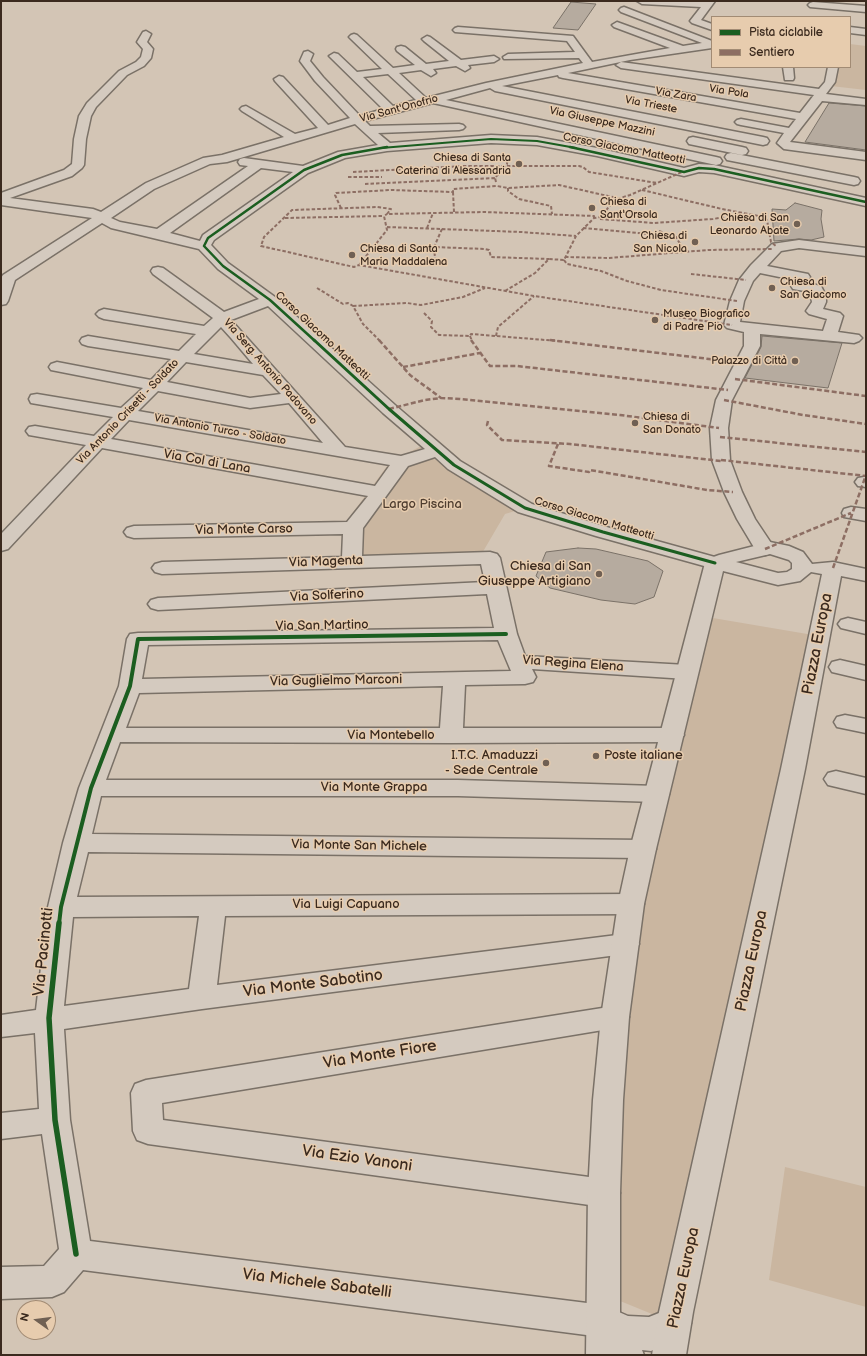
<!DOCTYPE html>
<html>
<head>
<meta charset="utf-8">
<style>
  body { margin:0 }
  #map { position:relative; width:867px; height:1356px; overflow:hidden; background:#d3c5b5; font-family:"Balsamiq Sans",sans-serif }
  canvas { display:block }
  .frame { position:absolute; inset:0; border:2px solid #3b2a1e; pointer-events:none }
  .legend { position:absolute; left:711px; top:16px; width:140px; height:52px; box-sizing:border-box; background:#e7ccae; border:1px solid #a28b74; margin:0; padding:5px 7px; list-style:none; font-size:12px; color:#3b2a1e }
  .legend li { display:flex; align-items:center; gap:8px; height:20px }
  .legend b { width:20px; border:1px solid #a28b74 }
  .north { position:absolute; left:16px; top:1300px; width:40px; height:40px; box-sizing:border-box; background:#e7ccae; border:1px solid #a28b74; border-radius:50%; rotate:284deg; font-size:11px; font-weight:700; line-height:16px; text-align:center; color:#3b2a1e }
  .north::after { content:''; display:block; margin:auto; width:14px; height:18px; background:#706053; clip-path:polygon(50% 0,100% 100%,50% 72%,0 100%) }
</style>
</head>
<body>
<div id="map">
<canvas width="867" height="1356"></canvas>
<div class="frame"></div>
<ul class="legend">
<li><b style="height:5px;background:#1b5e20"></b>Pista ciclabile</li>
<li><b style="height:5px;background:#8d6e63"></b>Sentiero</li>
</ul>
<div class="north">N</div>
</div>
<script>
const ctx = document.querySelector('canvas').getContext('2d');
ctx.lineJoin = 'round';
function fillPath(path, color) { ctx.fillStyle = color; ctx.fill(path, 'evenodd'); }
const toPath = rows => new Path2D(rows.map(r => 'M' + r).join(''));
function stroke(path, color, width, dash) { ctx.strokeStyle = color; ctx.lineWidth = width; ctx.lineCap = dash ? 'butt' : 'round'; ctx.setLineDash(dash || []); ctx.stroke(path); }
function label(font, color, halo, rows, align = 'center') {
  ctx.font = font + ' "Balsamiq Sans",sans-serif'; ctx.lineWidth = 3; ctx.setLineDash([]); ctx.textBaseline = 'middle'; ctx.strokeStyle = halo; ctx.fillStyle = color; for (const [text, x, y, turn = 0] of rows) {
    ctx.save(); ctx.translate(x, y); ctx.rotate((+turn || 0) * Math.PI / 180); ctx.textAlign = isNaN(turn) ? turn : align; if (halo) ctx.strokeText(text, 0, 0); ctx.fillText(text, 0, 0); ctx.restore();
  }
}
const green = toPath([
  [850,44,866,46,866,90,831,86,833,67,850,67],
  [427,443,525,508,505,514,481,555,344,556,343,526,390,462],
  [701,616,819,636,674,1323,603,1294,615,1017],
  [785,1167,866,1187,866,1307,769,1280]
]);
const building = toPath([
  [571,2,596,4,578,30,553,28,571,2],
  [829,103,866,106,866,150,805,142,829,103],
  [795,203,822,210,821,219,824,237,811,240,799,239,774,241,772,209,786,210,795,203],
  [762,336,842,343,828,388,745,378,761,347,762,336],
  [578,548,596,549,648,561,663,571,654,597,635,604,601,600,550,588,536,576,546,552,578,548]
]);
const minor = toPath([
  [637,1,715,1,701,20,712,24,712,30,692,23,690,21,701,7,642,4,637,1],
  [813,2,866,6,866,12,810,7,808,5,810,3,813,2],
  [624,7,712,41,712,48,630,60,568,73,800,113,814,95,621,68,616,65,621,62,819,89,825,82,828,67,838,67,835,82,826,94,866,99,866,105,822,101,790,142,866,152,866,160,784,149,777,143,784,133,741,125,737,124,735,122,737,120,741,119,789,128,796,119,563,78,559,77,558,75,502,86,763,137,767,138,769,141,767,144,763,145,495,91,490,88,446,100,716,157,720,158,722,161,720,164,716,165,433,103,365,121,370,126,459,124,463,125,465,127,463,129,459,130,378,133,390,143,491,135,537,137,597,148,684,168,699,164,714,165,866,198,866,206,714,173,699,172,684,176,597,156,537,145,491,143,387,151,345,158,308,173,214,240,211,245,228,263,275,297,395,405,460,461,532,504,610,528,722,559,725,563,722,567,715,569,596,536,518,512,448,469,435,457,408,466,363,528,362,556,490,552,497,554,500,558,517,634,525,656,687,665,695,667,698,672,695,677,687,679,532,669,536,677,533,682,525,684,465,685,463,728,672,728,680,730,684,735,680,740,672,742,451,743,120,742,106,780,458,780,657,786,666,788,669,794,666,800,657,802,458,796,101,796,92,834,643,840,652,843,656,849,652,855,643,858,88,852,77,897,631,894,640,897,644,904,640,911,631,914,225,916,217,985,625,934,635,937,639,944,635,951,625,954,202,1009,64,1029,70,1120,90,1241,603,1305,628,1316,649,1317,674,1307,686,1311,691,1323,686,1335,651,1351,642,1350,644,1355,606,1355,594,1336,83,1270,64,1292,52,1297,1,1299,1,1267,44,1266,59,1249,42,1134,1,1139,1,1113,39,1109,35,1033,1,1037,1,1015,36,1010,48,907,63,843,79,788,119,686,127,639,130,634,138,633,494,628,487,594,158,610,151,608,148,604,151,600,158,598,485,582,481,564,162,574,155,572,152,568,155,564,162,562,342,557,343,534,134,538,127,536,124,532,127,528,134,526,347,522,368,496,102,448,8,549,1,551,1,534,86,445,29,435,26,431,29,427,35,426,94,436,113,417,31,403,29,399,31,395,37,394,121,408,143,388,51,370,49,367,51,364,57,362,151,380,171,359,88,346,82,344,80,341,82,338,88,336,179,351,196,334,104,319,99,317,96,314,99,311,104,309,204,326,213,318,153,274,151,271,153,268,158,267,163,268,224,312,259,299,218,269,199,249,111,228,102,223,15,280,8,301,6,304,1,305,1,278,3,275,92,218,1,205,1,193,64,170,72,164,74,139,79,116,87,103,119,71,136,62,141,57,143,49,137,42,143,32,146,31,151,34,147,42,153,49,151,58,144,66,127,75,96,107,91,116,86,139,84,165,82,168,72,176,10,198,93,209,101,212,146,183,203,158,222,155,284,137,242,111,240,109,242,107,246,106,295,134,318,128,275,81,274,79,279,76,283,77,328,125,350,118,315,81,300,61,304,52,308,51,313,54,310,61,323,77,360,116,383,109,329,56,334,53,338,54,357,72,382,69,351,39,349,37,351,35,354,34,357,35,393,68,415,65,397,51,396,49,397,47,401,46,405,47,426,64,449,61,424,41,422,39,427,36,430,37,461,60,494,56,499,59,494,62,468,65,470,68,465,71,456,66,433,69,436,73,431,76,421,70,399,73,426,98,486,83,583,63,579,58,504,59,503,57,508,54,575,52,567,41,455,32,453,30,455,28,458,27,573,36,592,62,670,48,614,27,612,25,617,22,683,46,702,43,621,12,619,10,621,8,624,7],
  [388,74,416,100,393,106,363,77,388,74],
  [355,124,378,145,338,152,303,166,244,158,240,159,238,162,240,165,248,166,157,229,120,222,111,218,154,189,210,164,227,162,355,124],
  [261,168,293,172,203,235,200,241,170,233,261,168],
  [268,306,383,413,425,449,401,456,345,447,231,320,268,306],
  [221,327,231,338,253,364,194,354,221,327],
  [186,362,263,375,281,394,250,398,167,382,186,362],
  [158,391,250,408,289,403,323,443,138,411,158,391],
  [129,420,390,465,375,486,111,439,129,420],
  [498,640,511,671,142,679,148,645,498,640],
  [443,686,440,728,126,728,139,693,443,686],
  [199,916,189,989,64,1006,73,917,199,916],
  [850,27,866,29,866,35,850,33,850,27],
  [783,67,793,67,794,78,793,80,785,80,783,67],
  [693,137,742,147,746,148,748,151,746,154,742,155,689,144,687,141,689,138,693,137],
  [731,153,854,177,858,178,860,181,858,184,854,185,727,160,725,157,727,154,731,153],
  [799,240,866,248,866,256,799,248,781,251,767,266,808,274,810,277,807,283,821,286,826,296,826,302,823,309,840,313,843,316,838,332,859,335,862,338,859,341,854,343,760,334,760,346,732,400,728,428,730,460,742,492,755,519,775,549,772,553,765,555,758,553,755,549,737,519,724,492,712,460,710,428,716,400,744,346,744,332,727,328,724,325,730,301,739,280,751,265,772,244,799,240],
  [760,273,794,280,791,286,793,289,810,292,812,302,806,311,809,314,827,319,823,331,740,322,744,301,753,281,760,273],
  [864,477,866,477,866,487,858,486,855,482,858,478,864,477],
  [851,507,866,509,866,521,844,517,842,513,844,509,851,507],
  [848,618,866,622,866,634,841,628,838,624,841,620,848,618],
  [840,660,866,666,866,680,832,672,829,667,832,662,840,660],
  [845,715,866,719,866,733,837,727,834,722,837,717,845,715],
  [836,771,866,778,866,794,828,785,824,779,828,773,836,771],
  [615,1006,625,1009,629,1017,625,1025,615,1028,162,1103,163,1120,604,1179,615,1183,620,1193,615,1203,604,1207,148,1144,137,1140,133,1131,131,1093,135,1084,146,1080,615,1006]
]);
const major = toPath([
  [770,542,789,546,803,552,812,564,833,562,866,569,866,581,841,576,805,769,693,1312,686,1355,652,1355,659,1312,781,769,822,574,811,572,800,581,778,585,723,571,656,849,644,904,629,1017,623,1100,620,1193,620,1355,586,1355,588,1193,593,1100,601,1017,618,904,630,849,705,563,708,559,719,555,770,542],
  [770,554,789,560,792,563,792,569,787,572,778,573,736,562,770,554]
]);
const quietFar1 = toPath([
  [353,172,464,166,579,166,583,167,589,172,657,183],
  [348,177,382,177],
  [496,182,495,178,507,164,508,155],
  [365,184,495,178],
  [508,188,508,191,519,199,551,206,552,214],
  [642,190,722,209,764,217,767,220,771,242,777,247],
  [453,192,454,212],
  [341,208,335,195,336,193,391,190,453,192,453,189,497,186,508,188,559,185,617,198],
  [285,218,384,216],
  [594,218,594,216,484,212,387,214,391,209,377,207,292,210,264,237,261,246,354,267,359,265,534,296,732,325],
  [600,219,654,223,713,219,742,214],
  [387,227,521,232,576,236],
  [427,228,433,213],
  [583,228,650,234,661,232],
  [442,229,434,247,485,249,489,250,491,257,549,259],
  [659,231,676,237,685,252],
  [434,247,435,258],
  [565,257,609,258,708,250,773,249],
  [564,260,567,264,601,271,627,281,661,290,737,301],
  [359,265,387,230,384,216,387,214],
  [691,274,746,280],
  [317,288,343,304,348,303,353,306,363,324,380,341],
  [505,291,535,273,549,259,564,260,576,236,594,218,601,217,614,200,630,195,682,172],
  [353,306,407,303,421,305,463,297,485,288],
  [424,313,432,321,431,327,439,335,470,336,471,334,558,341],
  [470,336,472,341],
  [496,336,498,327,534,296]
]);
const quiet = toPath([
  [379,340,410,375,441,398],
  [471,340,490,366,517,366,728,390],
  [550,340,743,363],
  [403,367,480,353],
  [735,379,866,396],
  [724,400,803,415,866,424],
  [389,409,425,400,441,398,460,399,620,415,719,428],
  [488,421,487,425,502,440,570,444,721,461],
  [720,437,866,452],
  [558,444,549,466,589,472,590,470,707,490,733,492],
  [721,460,866,476],
  [765,549,851,513],
  [833,568,866,475]
]);
const cyclewayFar4 = toPath([
  [381,148,491,139,537,141,576,148]
]);
const cyclewayFar3 = toPath([
  [570,147,684,172,699,168,714,169,866,202],
  [315,341,270,300,223,266,204,246,208,238,304,170,342,155,387,147]
]);
const cyclewayFar2 = toPath([
  [314,340,389,409,454,465,525,508,603,532,715,563]
]);
const cyclewayFar1 = toPath([
  [59,924,61,907,91,788,130,686,138,639,506,634]
]);
const cycleway = toPath([
  [59,923,49,1018,55,1120,76,1254]
]);
const markers = [
  [519,164,4,"#706053"],
  [592,208,4,"#706053"],
  [797,224,4,"#706053"],
  [695,242,4,"#706053"],
  [352,255,4,"#706053"],
  [772,288,4,"#706053"],
  [655,320,4,"#706053"],
  [795,361,4,"#706053"],
  [635,423,4,"#706053"],
  [599,574,4,"#706053"],
  [596,756,4,"#706053"],
  [546,763,4,"#706053"]
];
const farStreetnames = [
  ["Via Pola",729,92,9],
  ["Via Zara",676,95,10],
  ["Via Trieste",651,105,11],
  ["Via Sant'Onofrio",399,109,-15],
  ["Via Giuseppe Mazzini",602,122,12],
  ["Corso Giacomo Matteotti",624,149,11],
  ["Corso Giacomo Matteotti",322,336,43],
  ["Via Serg. Antonio Padovano",270,372,49],
  ["Via Antonio Crisetti - Soldato",128,412,-46],
  ["Via Antonio Turco - Soldato",220,430,10],
  ["Corso Giacomo Matteotti",594,519,17]
];
const farPoinames = [
  ["Chiesa di Santa",511,158,"right"],
  ["Caterina di Alessandria",511,171,"right"],
  ["Chiesa di",600,202],
  ["Sant'Orsola",600,215],
  ["Chiesa di San",789,218,"right"],
  ["Leonardo Abate",789,231,"right"],
  ["Chiesa di",687,236,"right"],
  ["San Nicola",687,249,"right"],
  ["Chiesa di Santa",360,249],
  ["Maria Maddalena",360,262],
  ["Chiesa di",780,282],
  ["San Giacomo",780,295],
  ["Museo Biografico",663,314],
  ["di Padre Pio",663,327],
  ["Palazzo di Città",787,361,"right"],
  ["Chiesa di",643,417],
  ["San Donato",643,430]
];
const streetNames = [
  ["Via Col di Lana",207,462,10],
  ["Via Monte Carso",244,530,-1],
  ["Via Magenta",326,562,-2],
  ["Via Solferino",327,596,-3],
  ["Via San Martino",322,626,-1],
  ["Via Regina Elena",573,664,4],
  ["Via Guglielmo Marconi",336,681,-1],
  ["Via Montebello",391,736],
  ["Via Monte Grappa",374,788],
  ["Via Monte San Michele",359,846,1],
  ["Via Luigi Capuano",346,905]
];
const parkNames = [
  ["Largo Piscina",422,505]
];
const poiNames = [
  ["Chiesa di San",591,567],
  ["Giuseppe Artigiano",591,582],
  ["I.T.C. Amaduzzi",538,756],
  ["- Sede Centrale",538,771],
  ["Poste italiane",604,756,"left"]
];
const nearStreetnames = [
  ["Piazza Europa",818,644,-79],
  ["Via Pacinotti",44,952,-84],
  ["Piazza Europa",752,961,-78],
  ["Via Monte Sabotino",313,984,-7],
  ["Via Monte Fiore",380,1055,-9],
  ["Via Ezio Vanoni",357,1159,8],
  ["Piazza Europa",684,1278,-78],
  ["Via Michele Sabatelli",317,1284,7]
];
fillPath(green, '#cab6a0');
fillPath(building, '#b6ab9f');
stroke(building, '#7a7167', 1);
stroke(minor, '#7a7167', 3);
stroke(major, '#7a7167', 3);
fillPath(minor, '#d4cabf');
fillPath(major, '#d4cabf');
stroke(quietFar1, '#8d6e63', 2, [3.5, 2]);
stroke(quiet, '#8d6e63', 2.5, [5, 2.5]);
stroke(cyclewayFar4, '#1b5e20', 2);
stroke(cyclewayFar3, '#1b5e20', 2.5);
stroke(cyclewayFar2, '#1b5e20', 3);
stroke(cyclewayFar1, '#1b5e20', 4);
stroke(cycleway, '#1b5e20', 5.5);
for (const [x, y, r, color] of markers) { const dot = new Path2D(); dot.arc(x, y, r, 0, 2 * Math.PI); ctx.fillStyle = color; ctx.fill(dot); stroke(dot, '#e7ccae', 1.5); }
label('11px', '#3b2a1e', '#e7ccae', farStreetnames);
label('11px', '#3b2a1e', '#e7ccae', farPoinames, 'left');
label('13px', '#3b2a1e', '#e7ccae', streetNames);
label('13px', '#4f3d2f', '#e7ccae', parkNames);
label('13px', '#3b2a1e', '#e7ccae', poiNames, 'right');
label('16px', '#3b2a1e', '#e7ccae', nearStreetnames);
</script>
</body>
</html>
